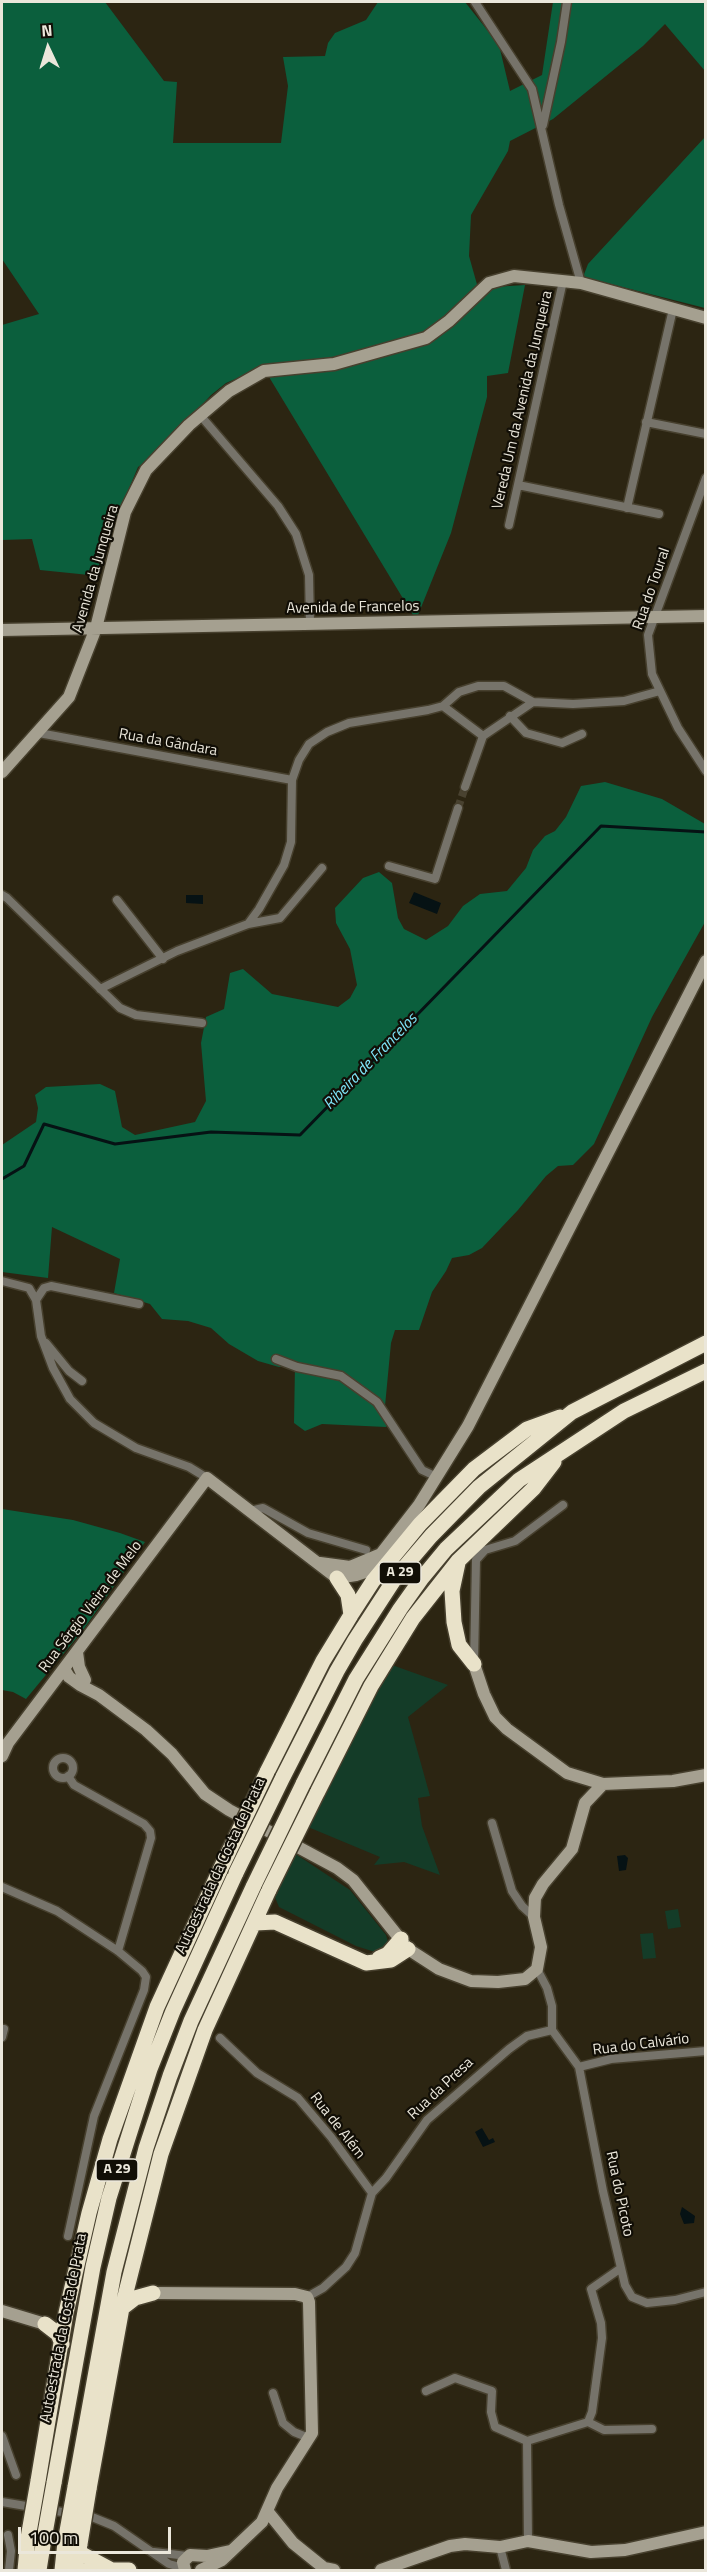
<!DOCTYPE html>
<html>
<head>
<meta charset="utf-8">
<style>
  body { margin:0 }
  #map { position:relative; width:707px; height:2572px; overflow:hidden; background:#2c2512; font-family:"Titillium Web",sans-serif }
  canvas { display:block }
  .frame { position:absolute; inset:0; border:3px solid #ebe7db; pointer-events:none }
  .north { position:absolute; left:18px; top:18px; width:60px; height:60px; -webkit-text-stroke:4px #110e06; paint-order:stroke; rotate:356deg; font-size:16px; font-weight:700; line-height:24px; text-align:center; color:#ebe7db }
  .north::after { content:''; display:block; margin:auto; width:21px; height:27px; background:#ebe7db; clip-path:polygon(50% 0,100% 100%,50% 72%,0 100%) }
  .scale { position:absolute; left:18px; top:2527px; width:153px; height:27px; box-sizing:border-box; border:3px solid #ebe7db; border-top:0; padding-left:8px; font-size:18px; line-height:21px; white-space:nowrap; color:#ebe7db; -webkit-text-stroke:4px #110e06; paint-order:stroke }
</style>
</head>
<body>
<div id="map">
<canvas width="707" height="2572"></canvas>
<div class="frame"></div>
<div class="north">N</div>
<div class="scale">100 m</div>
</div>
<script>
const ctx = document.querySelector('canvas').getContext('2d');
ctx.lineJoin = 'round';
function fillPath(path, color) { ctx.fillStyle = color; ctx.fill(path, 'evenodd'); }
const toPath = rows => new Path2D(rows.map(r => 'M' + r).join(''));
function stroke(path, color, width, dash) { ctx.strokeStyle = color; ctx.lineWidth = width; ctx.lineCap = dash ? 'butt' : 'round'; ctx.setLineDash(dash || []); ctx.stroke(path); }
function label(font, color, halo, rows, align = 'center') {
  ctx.font = font + ' "Titillium Web",sans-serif'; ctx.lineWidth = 4.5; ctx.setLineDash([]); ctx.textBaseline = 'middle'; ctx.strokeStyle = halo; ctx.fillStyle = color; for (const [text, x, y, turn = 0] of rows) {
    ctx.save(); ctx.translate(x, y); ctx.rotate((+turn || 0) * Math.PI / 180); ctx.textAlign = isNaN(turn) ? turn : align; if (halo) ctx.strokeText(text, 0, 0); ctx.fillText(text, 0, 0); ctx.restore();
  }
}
const green = toPath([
  [392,1665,448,1685,408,1717,430,1796,418,1798,422,1826,440,1875,404,1862,374,1865,380,1857,308,1827,368,1703],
  [294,1853,350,1890,386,1935,388,1942,385,1948,375,1952,356,1946,279,1907,274,1895],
  [678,1909,681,1927,668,1929,665,1911],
  [653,1933,656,1958,643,1959,640,1934]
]);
const forest = toPath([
  [2,2,105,2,164,81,177,82,173,143,281,143,288,86,283,57,325,56,328,43,335,33,366,20,378,2,465,2,499,45,510,91,542,75,553,2,705,2,705,71,665,24,643,46,553,119,510,141,508,151,471,215,469,256,478,288,525,285,508,373,487,376,487,397,451,533,416,620,266,372,247,374,226,383,211,395,157,453,138,467,115,522,99,576,40,570,32,539,2,540,2,325,39,314,2,259],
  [705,137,705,308,583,277,588,264],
  [605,782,662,799,705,824,705,922,652,1017,594,1144,573,1165,558,1166,546,1176,518,1210,482,1248,469,1255,452,1258,446,1271,432,1292,419,1330,395,1330,391,1343,385,1406,392,1420,386,1427,322,1424,305,1431,294,1423,295,1365,279,1367,258,1361,229,1344,211,1328,188,1321,162,1319,150,1304,114,1293,120,1259,52,1227,48,1278,2,1272,2,1145,36,1122,38,1108,35,1095,46,1087,100,1084,115,1091,122,1127,135,1135,195,1122,206,1101,201,1043,206,1017,224,1009,230,973,243,969,272,994,338,1007,350,998,357,985,350,949,336,923,335,908,363,878,379,872,392,883,398,918,404,929,426,940,448,926,463,906,480,894,507,891,526,868,533,850,545,836,555,831,566,817,581,786],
  [2,1509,73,1520,120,1533,145,1542,83,1630,26,1699,13,1692,2,1690]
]);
const water = toPath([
  [414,892,441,903,437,914,409,903],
  [186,895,203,895,203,904,186,903],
  [625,1855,628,1858,626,1870,619,1871,617,1856],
  [482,2128,489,2140,493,2138,495,2142,483,2147,475,2132],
  [682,2207,695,2216,694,2223,684,2224,680,2214]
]);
const stream = toPath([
  [2,1179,24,1166,44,1124,115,1144,211,1132,300,1135,601,826,706,832]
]);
const streetTunnel = toPath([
  [458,808,465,787]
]);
const street = toPath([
  [475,2,532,89,559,205,581,283],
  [543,125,561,42,567,2],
  [200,415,278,506,296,534,309,575,310,624],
  [646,422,706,434],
  [706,478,648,635,652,674,678,728,706,771],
  [518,485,659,514],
  [627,508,673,309],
  [509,525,563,281],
  [443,706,483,736,533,702],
  [510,716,526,733,562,743,582,734],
  [39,733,292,780],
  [465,787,483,736],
  [389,866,435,879,458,808],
  [2,895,7,898,120,1008,136,1015,202,1023],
  [117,900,163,959],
  [248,924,259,909,284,865,291,842,292,780,299,760,309,744,327,732,349,723,428,710,443,706,459,692,478,686,504,686,533,702,573,704,624,701,660,691],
  [100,989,177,951,248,924,280,918,322,868],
  [2,1281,29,1288,36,1300,41,1336,53,1368,70,1399,94,1423,136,1448,189,1467,207,1478],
  [36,1300,44,1288,51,1286,139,1304],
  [46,1343,69,1371,82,1381],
  [276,1359,297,1367,341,1376,377,1402,422,1470,437,1477],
  [250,1511,263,1508,308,1533,366,1550],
  [474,1664,476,1560,485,1550,515,1541,563,1505],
  '53 1768a10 10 0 1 1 20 0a10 10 0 1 1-20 0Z',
  [68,1776,74,1785,144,1824,150,1831,151,1838,118,1951],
  [492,1823,512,1891,522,1906,534,1917],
  [2,1887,57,1911,118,1951,142,1971,146,1977,144,1990,94,2116,68,2236],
  [537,1969,547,1988,552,2006,552,2030],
  [552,2030,579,2067,603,2191,625,2285,632,2297,647,2303,675,2300,706,2292],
  [2,2037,4,2029],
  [220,2038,257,2073,298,2098,331,2137,372,2193],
  [579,2067,611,2059,706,2051],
  [307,2297,323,2288,346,2267,355,2253,372,2193,386,2178,427,2120,509,2049,527,2036,552,2030],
  [426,2391,455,2378,492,2391,491,2412,495,2427,527,2441],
  [273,2393,283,2423,294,2432,309,2438],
  [588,2422,604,2430,652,2429],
  [2,2436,16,2475],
  [2,2502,92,2517,114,2526,169,2564,184,2568],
  [8,2535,11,2551,9,2570],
  [528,2541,527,2441,588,2422,592,2412,602,2338,601,2323,591,2289,621,2268],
  [500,2547,506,2570],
  [154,2552,187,2556]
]);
const secondary = toPath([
  [2,630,706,616],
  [2,772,69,697,96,628,125,512,146,470,189,425,229,391,264,371,334,364,426,338,449,321,489,283,514,276,581,283,706,318],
  [320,1563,350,1567,381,1554],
  [77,1652,79,1667,85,1680],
  [474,1664,484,1694,495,1717,507,1729,567,1773,603,1784,673,1781,706,1775],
  [64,1669,69,1677,80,1685,99,1695,146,1730,172,1754,205,1794,229,1810,337,1868,353,1880,408,1949,439,1969,471,1981,498,1982,525,1979,537,1969,541,1947,534,1917,535,1898,543,1884,572,1849,585,1803,603,1784],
  [2,1756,8,1743,207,1478,337,1578,356,1575,371,1570,378,1563,381,1554,419,1505,468,1426,706,961],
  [153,2293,295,2294,307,2297,309,2302,312,2433,277,2488,262,2522,222,2560,201,2570],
  [2,2311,45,2324],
  [268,2512,293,2543,324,2568,334,2570],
  [185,2570,183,2562,190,2555,207,2556,230,2551],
  [381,2570,450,2546,465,2544,500,2547,528,2541,591,2552,625,2550,706,2532]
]);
const highway = toPath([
  [458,1563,452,1591,454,1622,459,1645,474,1664],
  [337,1578,348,1595,351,1615],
  [267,1772,323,1661,351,1615,373,1581,420,1524,474,1469,527,1429,560,1417],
  [283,1777,337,1671,355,1640,396,1577,431,1536,479,1487,572,1412,706,1343],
  [303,1784,356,1679,400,1609,422,1578,446,1549,519,1480,624,1411,706,1371],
  [317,1793,371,1686,413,1618,458,1561,534,1488,554,1462],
  [255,1923,275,1922,366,1963,391,1960,408,1949],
  [379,1958,388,1954,401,1939],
  [122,2308,135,2298,153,2293],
  [45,2324,58,2334,62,2344],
  [38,2481,66,2313,89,2213,110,2139,157,2007,220,1870],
  [54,2483,93,2267,109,2198,150,2069,173,2011,236,1873],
  [75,2487,114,2272,146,2148,170,2076,191,2021,254,1885],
  [89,2489,122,2308,161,2154,205,2030,269,1890],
  [79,2549,82,2554,110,2569],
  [25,2570,28,2538],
  [39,2570,44,2539],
  [62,2570,65,2542],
  [75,2570,80,2544],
  [88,2570,129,2570]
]);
const highwayBridge = toPath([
  [220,1870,267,1772],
  [236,1873,283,1777],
  [254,1885,303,1784],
  [269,1890,317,1793],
  [28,2538,38,2481],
  [44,2539,54,2483],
  [65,2542,75,2487],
  [80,2544,89,2489]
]);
const shields = [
  [400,1573,42],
  [117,2170,42]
];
const shieldNames = [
  ["A 29",400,1573],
  ["A 29",117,2170]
];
const streetNames = [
  ["Vereda Um da Avenida da Junqueira",523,400,-77],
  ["Avenida da Junqueira",96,569,-74],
  ["Rua do Toural",652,589,-71],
  ["Avenida de Francelos",353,608,-1],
  ["Rua da Gândara",168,743,10],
  ["Rua Sérgio Vieira de Melo",91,1607,-53],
  ["Autoestrada da Costa de Prata",221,1866,-65],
  ["Rua do Calvário",641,2045,-7],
  ["Rua da Presa",441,2089,-43],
  ["Rua de Além",337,2126,52],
  ["Rua do Picoto",619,2194,78],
  ["Autoestrada da Costa de Prata",64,2328,-79]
];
const waterNames = [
  ["Ribeira de Francelos",371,1062,-46]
];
fillPath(green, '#143c28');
fillPath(forest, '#0b5f3d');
fillPath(water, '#061214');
stroke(stream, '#061214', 3);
stroke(streetTunnel, '#494230', 8, [8, 4]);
stroke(street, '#47402e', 11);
stroke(secondary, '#47402e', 15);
stroke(highway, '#47402e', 18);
stroke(street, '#76736a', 8);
stroke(secondary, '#a5a090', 12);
stroke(highway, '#e9e2c9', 15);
stroke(highwayBridge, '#47402e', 18, []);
stroke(highwayBridge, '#e9e2c9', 15);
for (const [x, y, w] of shields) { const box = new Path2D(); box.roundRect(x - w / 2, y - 11, w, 22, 4.5); ctx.fillStyle = '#110e06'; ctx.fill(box); stroke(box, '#ebe7db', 1.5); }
label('bold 14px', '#ebe7db', null, shieldNames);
label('15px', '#ebe7db', '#110e06', streetNames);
label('italic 16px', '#7fe5f9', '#110e06', waterNames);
</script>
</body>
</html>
